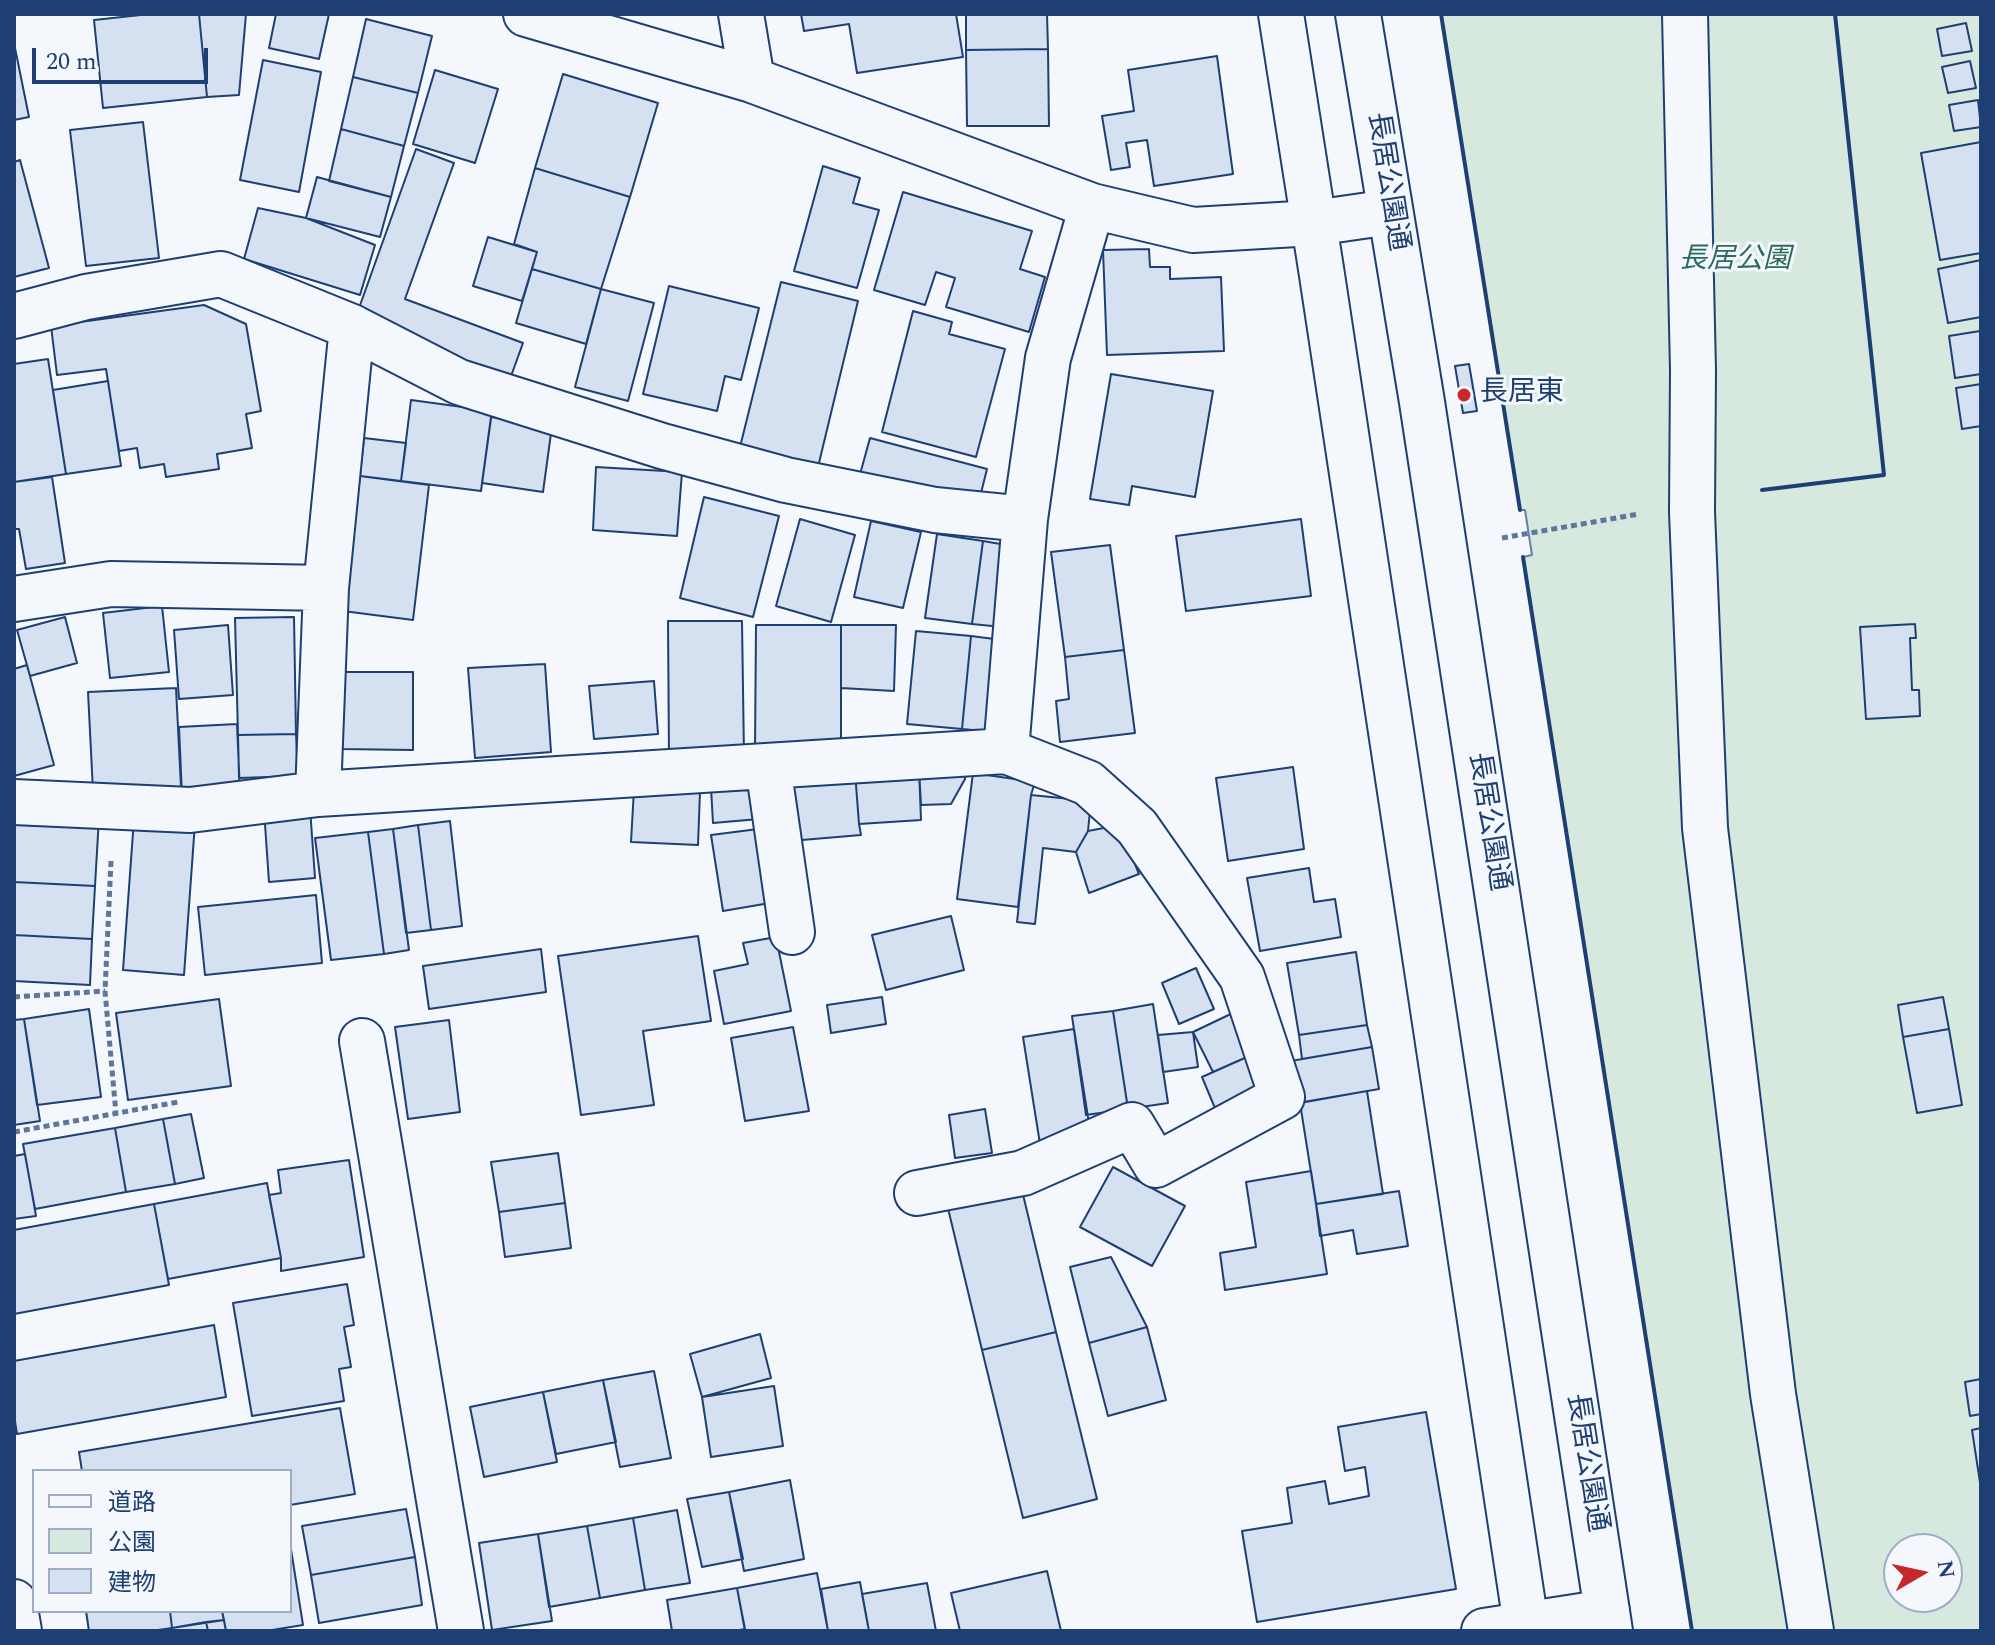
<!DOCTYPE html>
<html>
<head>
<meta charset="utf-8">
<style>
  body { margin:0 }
  #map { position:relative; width:1995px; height:1645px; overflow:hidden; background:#f4f7fb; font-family:Spectral,"Noto Sans JP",serif }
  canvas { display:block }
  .frame { position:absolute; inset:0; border:16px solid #1d3f73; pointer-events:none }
  .legend { position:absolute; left:32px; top:1469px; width:260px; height:144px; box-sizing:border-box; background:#f4f7fb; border:2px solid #9eadc5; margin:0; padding:10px 14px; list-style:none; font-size:24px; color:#1d3f73 }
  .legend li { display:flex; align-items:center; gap:16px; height:40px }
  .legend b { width:40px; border:2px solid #9eadc5 }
  .north { position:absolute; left:1883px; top:1533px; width:80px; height:80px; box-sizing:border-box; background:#f4f7fb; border:2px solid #9eadc5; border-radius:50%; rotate:81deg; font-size:22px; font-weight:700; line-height:32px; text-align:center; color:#1d3f73 }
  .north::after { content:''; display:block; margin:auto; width:28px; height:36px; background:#c62828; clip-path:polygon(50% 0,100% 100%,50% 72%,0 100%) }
  .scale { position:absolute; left:32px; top:48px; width:176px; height:36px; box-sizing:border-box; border:4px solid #1d3f73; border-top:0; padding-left:10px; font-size:24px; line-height:28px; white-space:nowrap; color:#1d3f73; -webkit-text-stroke:6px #f4f7fb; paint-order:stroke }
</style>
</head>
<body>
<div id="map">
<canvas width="1995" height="1645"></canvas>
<div class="frame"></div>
<ul class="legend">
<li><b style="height:10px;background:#f4f7fb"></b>道路</li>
<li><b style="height:22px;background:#d7e8df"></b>公園</li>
<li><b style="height:22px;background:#d5e0f0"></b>建物</li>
</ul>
<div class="north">N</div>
<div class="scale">20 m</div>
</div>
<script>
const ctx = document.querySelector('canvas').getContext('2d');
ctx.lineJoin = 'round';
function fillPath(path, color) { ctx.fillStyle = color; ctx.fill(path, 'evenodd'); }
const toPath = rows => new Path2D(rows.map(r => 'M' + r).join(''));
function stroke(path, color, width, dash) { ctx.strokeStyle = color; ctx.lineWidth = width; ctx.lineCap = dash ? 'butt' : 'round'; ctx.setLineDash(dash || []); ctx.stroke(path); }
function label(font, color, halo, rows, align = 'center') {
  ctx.font = font + ' Spectral,"Noto Sans JP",serif'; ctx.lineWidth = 6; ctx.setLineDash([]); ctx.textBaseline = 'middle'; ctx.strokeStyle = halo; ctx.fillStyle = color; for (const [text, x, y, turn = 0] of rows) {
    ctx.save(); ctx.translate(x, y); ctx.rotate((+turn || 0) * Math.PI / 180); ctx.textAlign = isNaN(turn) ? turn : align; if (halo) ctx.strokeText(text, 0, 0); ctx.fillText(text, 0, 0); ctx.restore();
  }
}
const green = toPath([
  [1441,14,1981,14,1981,1631,1692,1631,1523,557,1532,555,1525,510,1520,510,1441,14],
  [1899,1549,1947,1549,1947,1597,1899,1597,1899,1549]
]);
const building = toPath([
  [150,14,199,14,207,97,103,108,94,20,150,14],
  [199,14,246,14,239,95,207,97,199,14],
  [276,14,329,14,319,59,269,48,276,14],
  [801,14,956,14,963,57,857,73,849,24,804,31,801,14],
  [966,14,1047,14,1048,49,966,50,966,14],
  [366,19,432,36,418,93,353,77,366,19],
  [1966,23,1972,51,1942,56,1937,29,1966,23],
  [14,43,29,117,14,120,14,43],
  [1048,49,1049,126,967,126,966,50,1048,49],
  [1217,56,1233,174,1154,186,1147,140,1126,143,1130,167,1111,170,1102,116,1134,111,1128,70,1217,56],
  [263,60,321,72,299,192,240,180,263,60],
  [1970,61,1976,88,1948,93,1942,67,1970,61],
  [435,70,498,89,475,163,413,144,435,70],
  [563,74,658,103,630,197,535,168,563,74],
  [353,77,418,93,404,146,341,129,353,77],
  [1978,100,1981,127,1954,131,1949,105,1978,100],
  [143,122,159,258,86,266,70,130,143,122],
  [341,129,404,146,391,197,329,181,341,129],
  [1981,142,1981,253,1940,260,1921,153,1981,142],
  [416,149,454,163,405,299,523,343,510,379,354,322,416,149],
  [20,160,49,268,14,277,14,162,20,160],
  [823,166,860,178,853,203,879,210,857,288,794,271,823,166],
  [535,168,630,197,601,289,532,269,537,252,514,244,535,168],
  [317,177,391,197,380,237,306,218,317,177],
  [903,192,1032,231,1020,269,1045,277,1029,332,946,307,955,278,936,272,925,305,874,290,903,192],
  [258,208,306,218,375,245,360,295,244,259,258,208],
  [488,237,537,252,522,301,473,286,488,237],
  [1149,249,1150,267,1170,267,1170,279,1221,277,1224,351,1107,355,1103,250,1149,249],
  [1981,260,1981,317,1948,323,1938,269,1981,260],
  [532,269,601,289,586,344,516,323,532,269],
  [781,282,858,301,818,467,740,447,781,282],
  [669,286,759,308,741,380,725,376,717,411,643,394,669,286],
  [601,289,654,303,628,401,575,387,601,289],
  [204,305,246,324,261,411,246,414,252,448,217,454,219,469,166,477,164,464,140,468,137,448,119,451,106,369,57,375,51,326,204,305],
  [913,311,952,322,949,334,1005,349,976,457,882,432,913,311],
  [1980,331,1981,374,1955,378,1949,336,1980,331],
  [48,359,66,474,14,482,14,364,48,359],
  [1469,364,1477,411,1463,413,1455,366,1469,364],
  [1111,374,1213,391,1195,497,1132,486,1129,505,1090,499,1111,374],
  [108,381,121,466,66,474,53,390,108,381],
  [1981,384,1981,426,1962,429,1956,388,1981,384],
  [411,400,492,411,481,491,401,481,411,400],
  [491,417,552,426,543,492,482,483,491,417],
  [364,438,406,443,401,481,360,476,364,438],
  [870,438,987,469,977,509,859,478,870,438],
  [596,467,682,472,677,536,593,530,596,467],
  [360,476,429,485,413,620,343,611,360,476],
  [52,477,65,563,26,569,19,529,14,529,14,482,52,477],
  [704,497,779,516,753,617,680,598,704,497],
  [800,519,855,535,831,622,776,606,800,519],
  [1301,519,1311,596,1186,611,1176,536,1301,519],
  [871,521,921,532,903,608,854,597,871,521],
  [937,534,983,541,972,624,925,618,937,534],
  [983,541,1012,546,1002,627,972,624,983,541],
  [1110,545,1124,650,1065,657,1051,552,1110,545],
  [162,606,169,672,110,678,103,613,162,606],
  [65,617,77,663,30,676,17,630,65,617],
  [294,617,296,734,238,735,235,618,294,617],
  [668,621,742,621,744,756,669,757,668,621],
  [1915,624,1916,638,1910,638,1912,690,1919,690,1920,716,1866,719,1860,627,1915,624],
  [228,625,233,695,179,699,174,630,228,625],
  [756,625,841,625,841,750,755,749,756,625],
  [841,625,896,625,894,691,841,688,841,625],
  [916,631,971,636,962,729,907,724,916,631],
  [971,636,1002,640,994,732,962,729,971,636],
  [1124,650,1135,733,1060,742,1056,701,1069,699,1065,657,1124,650],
  [545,664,551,752,475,758,468,668,545,664],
  [27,665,54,765,14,776,14,669,27,665],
  [342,672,413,672,413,750,341,749,342,672],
  [654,681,658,734,594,739,589,686,654,681],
  [176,688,181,787,93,791,88,692,176,688],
  [237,724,240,793,182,796,179,727,237,724],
  [296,734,298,776,239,778,238,735,296,734],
  [964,767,965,779,951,804,921,805,919,769,964,767],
  [1293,767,1304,849,1228,861,1216,778,1293,767],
  [919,769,921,820,859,824,855,772,919,769],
  [855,772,859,824,861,835,790,841,784,779,855,772],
  [973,773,1035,782,1031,795,1018,907,957,899,973,773],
  [743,785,758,796,759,819,713,823,711,788,743,785],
  [634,789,700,792,698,845,631,842,634,789],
  [1031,795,1091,801,1088,831,1076,852,1043,848,1035,924,1017,922,1031,795],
  [310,808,315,878,269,882,264,810,310,808],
  [14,813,99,817,95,886,14,882,14,813],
  [134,819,195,823,184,975,123,970,134,819],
  [450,821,462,926,431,930,418,825,450,821],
  [418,825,431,930,406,933,393,829,418,825],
  [1119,825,1139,874,1089,893,1076,852,1088,831,1119,825],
  [393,829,409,950,384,954,368,832,393,829],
  [758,829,770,903,723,911,711,835,758,829],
  [368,832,384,954,331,960,315,838,368,832],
  [1309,868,1314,902,1335,899,1341,937,1260,951,1247,878,1309,868],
  [14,882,95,886,92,939,14,935,14,882],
  [316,895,322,963,205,975,198,907,316,895],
  [951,916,964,970,886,990,872,935,951,916],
  [14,935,92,939,90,985,14,981,14,935],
  [698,936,711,1021,643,1031,654,1105,581,1115,558,956,698,936],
  [776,937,791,1011,724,1024,714,971,748,964,743,943,776,937],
  [541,949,546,992,429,1009,423,966,541,949],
  [1356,952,1367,1025,1299,1035,1287,963,1356,952],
  [1196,968,1214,1009,1179,1024,1162,983,1196,968],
  [882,997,886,1024,831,1033,827,1005,882,997],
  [1943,997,1949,1029,1903,1037,1898,1005,1943,997],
  [219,999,231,1086,128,1100,116,1013,219,999],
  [1153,1004,1168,1103,1128,1109,1113,1011,1153,1004],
  [89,1009,101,1097,37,1105,24,1019,89,1009],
  [1239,1010,1256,1053,1213,1072,1193,1032,1239,1010],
  [1113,1011,1128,1109,1086,1115,1072,1016,1113,1011],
  [24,1019,40,1121,14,1125,14,1020,24,1019],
  [449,1020,460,1112,408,1119,395,1027,449,1020],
  [1367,1025,1372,1047,1302,1059,1299,1035,1367,1025],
  [793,1027,809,1111,745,1121,731,1038,793,1027],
  [1074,1029,1091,1136,1040,1144,1023,1037,1074,1029],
  [1949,1029,1962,1105,1917,1113,1903,1037,1949,1029],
  [1193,1032,1198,1067,1163,1072,1158,1035,1193,1032],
  [1372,1047,1379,1089,1292,1104,1285,1062,1372,1047],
  [1256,1053,1272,1090,1217,1113,1202,1077,1256,1053],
  [1367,1091,1383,1194,1316,1204,1300,1103,1367,1091],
  [985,1109,992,1153,955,1158,949,1115,985,1109],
  [191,1114,204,1178,175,1184,163,1119,191,1114],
  [163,1119,175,1184,126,1192,115,1128,163,1119],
  [115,1128,126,1192,35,1209,23,1144,115,1128],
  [558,1153,565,1203,499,1212,491,1162,558,1153],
  [25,1154,36,1216,14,1219,14,1156,25,1154],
  [349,1160,364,1257,281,1271,281,1258,269,1195,281,1193,278,1170,349,1160],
  [1113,1167,1185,1206,1152,1266,1080,1227,1113,1167],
  [1311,1171,1327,1274,1225,1290,1220,1253,1256,1247,1246,1182,1311,1171],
  [1020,1182,1056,1332,982,1350,946,1200,1020,1182],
  [267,1183,281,1258,168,1279,154,1204,267,1183],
  [1399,1191,1408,1246,1357,1254,1353,1230,1320,1236,1316,1204,1399,1191],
  [565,1203,571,1248,505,1257,499,1212,565,1203],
  [154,1204,169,1285,14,1314,14,1230,154,1204],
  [1111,1257,1147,1327,1089,1343,1070,1267,1111,1257],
  [347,1284,354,1325,344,1327,351,1367,339,1369,344,1401,252,1416,233,1303,347,1284],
  [214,1325,226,1397,17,1434,14,1415,14,1361,214,1325],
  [1147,1327,1166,1400,1108,1416,1089,1343,1147,1327],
  [1056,1332,1097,1499,1023,1518,982,1350,1056,1332],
  [760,1334,771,1378,702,1397,690,1354,760,1334],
  [654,1371,671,1458,620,1467,603,1380,654,1371],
  [1981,1379,1981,1414,1970,1416,1965,1382,1981,1379],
  [603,1380,616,1442,556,1454,543,1392,603,1380],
  [774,1386,783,1446,711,1457,702,1397,774,1386],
  [543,1392,557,1462,484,1477,470,1407,543,1392],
  [340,1408,355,1494,290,1505,290,1471,82,1471,79,1452,340,1408],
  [1426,1412,1456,1589,1257,1622,1242,1531,1292,1523,1287,1488,1325,1481,1329,1504,1369,1496,1365,1467,1345,1471,1338,1427,1426,1412],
  [1981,1428,1981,1489,1972,1430,1981,1428],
  [790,1480,804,1559,744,1571,729,1492,790,1480],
  [729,1492,743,1559,702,1567,687,1499,729,1492],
  [406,1509,415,1557,311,1575,302,1526,406,1509],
  [677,1510,690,1583,645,1590,633,1518,677,1510],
  [633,1518,645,1590,600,1598,587,1526,633,1518],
  [587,1526,600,1598,549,1607,538,1534,587,1526],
  [538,1534,552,1621,492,1630,479,1543,538,1534],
  [290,1543,303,1625,266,1631,226,1631,222,1611,290,1611,290,1543],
  [415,1557,422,1605,319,1623,311,1575,415,1557],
  [1047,1571,1061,1631,960,1631,951,1593,1047,1571],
  [817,1573,828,1631,745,1631,737,1588,817,1573],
  [860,1582,869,1631,828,1631,821,1589,860,1582],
  [927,1583,936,1631,869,1631,862,1594,927,1583],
  [737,1588,745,1629,734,1631,672,1631,667,1600,737,1588],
  [86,1611,170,1611,172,1628,151,1631,89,1631,86,1611],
  [170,1611,222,1611,224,1620,172,1628,170,1611],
  [224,1620,226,1631,208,1631,206,1622,224,1620],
  [206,1622,208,1631,151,1631,172,1628,206,1622]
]);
const path = toPath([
  [1502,538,1639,514],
  [111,861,105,991,116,1114],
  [14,997,105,991],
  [14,1132,178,1102]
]);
const minor = toPath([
  [526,14,752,80,1092,206,1193,230,1314,223,1390,212],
  [741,14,752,80],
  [1685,14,1693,370,1692,512,1705,828,1773,1394,1811,1631],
  [14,316,86,297,221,274,352,327,326,588,318,794,1006,751,1025,519,1048,358,1092,206],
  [352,327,459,382,662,446,786,480,935,510,1025,519],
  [14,599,111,584,326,588],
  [768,766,792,932],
  [14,802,190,810,318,794],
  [362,1041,461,1631],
  [917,1193,1023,1173,1132,1125,1156,1165,1282,1097,1242,977,1137,827,1088,783,1006,751],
  [14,1602,19,1631],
  [1484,1631,1607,1612]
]);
const highway = toPath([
  [1281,14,1322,275,1527,1631],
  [1358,14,1422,402,1610,1631]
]);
const wall = toPath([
  [1441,14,1520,510],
  [1762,490,1884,475,1835,14],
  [1523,557,1692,1631]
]);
const markers = [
  [1464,395,8,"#c62828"]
];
const streetNames = [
  ["長居公園通",1386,182,81],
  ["長居公園通",1487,822,81],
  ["長居公園通",1585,1463,81]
];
const parkNames = [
  ["長居公園",1735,262]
];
const poiNames = [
  ["長居東",1480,395]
];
fillPath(green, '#d7e8df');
stroke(green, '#687fa3', 2);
fillPath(building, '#d5e0f0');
stroke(building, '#1d3f73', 2);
stroke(minor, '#1d3f73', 48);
stroke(highway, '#1d3f73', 48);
stroke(path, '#5e769c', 5, [6, 4]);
stroke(minor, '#f4f7fb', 44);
stroke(highway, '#f4f7fb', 44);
stroke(wall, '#1d3f73', 4);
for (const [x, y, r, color] of markers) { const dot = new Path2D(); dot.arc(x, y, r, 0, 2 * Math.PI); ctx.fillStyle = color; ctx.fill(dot); stroke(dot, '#f4f7fb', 3); }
label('28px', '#1d3f73', '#f4f7fb', streetNames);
label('italic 28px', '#2c6c60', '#f4f7fb', parkNames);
label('28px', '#1d3f73', '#f4f7fb', poiNames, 'left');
</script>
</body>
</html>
